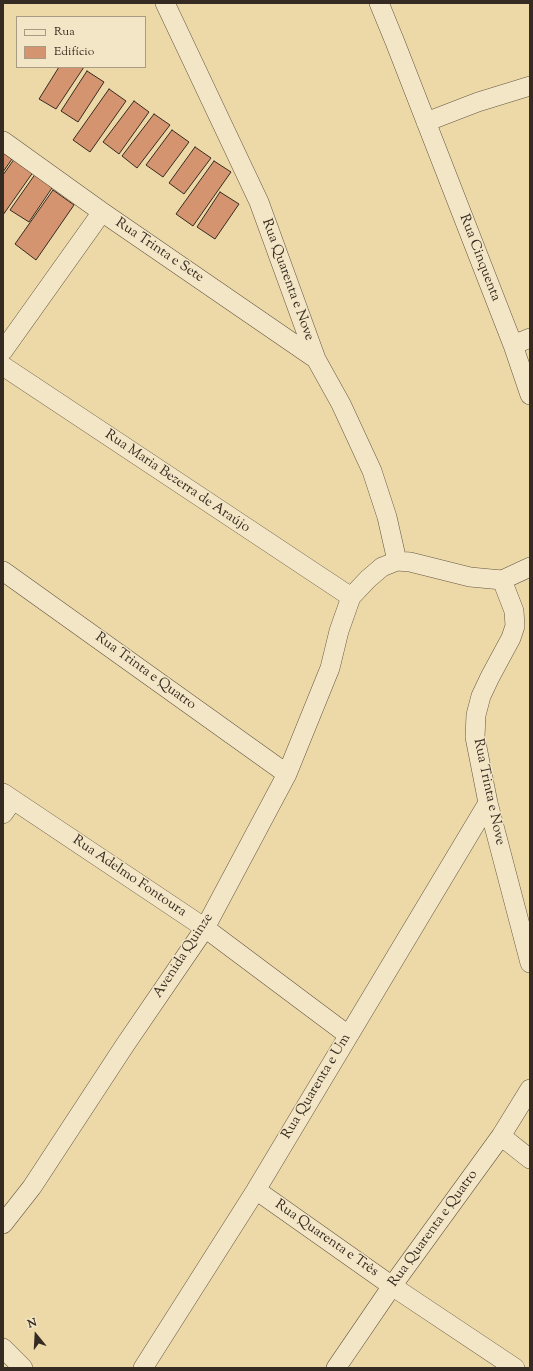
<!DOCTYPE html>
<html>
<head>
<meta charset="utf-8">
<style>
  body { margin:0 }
  #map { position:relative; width:533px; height:1371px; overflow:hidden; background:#ecd9a7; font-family:"Sorts Mill Goudy",serif }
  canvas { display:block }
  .frame { position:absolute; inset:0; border:4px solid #362b22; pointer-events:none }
  .legend { position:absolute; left:16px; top:16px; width:130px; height:52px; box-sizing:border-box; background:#f3e6c6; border:1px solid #a79b84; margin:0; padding:5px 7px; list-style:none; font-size:12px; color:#362b22 }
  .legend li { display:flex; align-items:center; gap:8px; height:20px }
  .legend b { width:20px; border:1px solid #a79b84 }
  .north { position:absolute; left:16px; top:1315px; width:40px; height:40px; -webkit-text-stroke:3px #f3e6c6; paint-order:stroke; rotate:342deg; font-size:11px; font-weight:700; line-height:16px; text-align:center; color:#362b22 }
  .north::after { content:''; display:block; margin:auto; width:14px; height:18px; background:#362b22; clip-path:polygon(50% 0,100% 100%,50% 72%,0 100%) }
</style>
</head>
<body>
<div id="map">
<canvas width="533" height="1371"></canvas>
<div class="frame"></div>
<ul class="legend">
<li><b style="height:5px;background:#f3e6c6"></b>Rua</li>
<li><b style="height:11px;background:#d3946f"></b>Edifício</li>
</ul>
<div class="north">N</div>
</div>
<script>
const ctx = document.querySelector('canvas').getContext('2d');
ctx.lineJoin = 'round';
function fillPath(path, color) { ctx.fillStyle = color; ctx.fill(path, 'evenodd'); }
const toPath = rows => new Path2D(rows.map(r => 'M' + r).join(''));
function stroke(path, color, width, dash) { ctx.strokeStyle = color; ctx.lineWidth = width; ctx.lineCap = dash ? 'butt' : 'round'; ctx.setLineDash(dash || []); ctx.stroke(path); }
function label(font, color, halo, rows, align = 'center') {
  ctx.font = font + ' "Sorts Mill Goudy",serif'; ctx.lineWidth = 3; ctx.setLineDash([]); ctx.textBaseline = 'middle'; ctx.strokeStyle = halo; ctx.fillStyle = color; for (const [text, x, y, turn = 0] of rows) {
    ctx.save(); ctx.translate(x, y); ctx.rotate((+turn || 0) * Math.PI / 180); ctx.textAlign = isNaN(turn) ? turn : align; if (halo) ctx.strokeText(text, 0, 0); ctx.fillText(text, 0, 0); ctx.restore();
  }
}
const building = toPath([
  [59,67,84,67,56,109,39,99,59,67],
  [87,71,104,82,78,122,61,111,87,71],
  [109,89,126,101,90,152,73,140,109,89],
  [134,101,149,112,119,154,103,142,134,101],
  [154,114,170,125,137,168,122,156,154,114],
  [172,130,189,142,163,177,146,165,172,130],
  [195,147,211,158,184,194,169,183,195,147],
  [3,153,12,159,3,172,3,153],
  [17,155,36,168,3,215,3,175,17,155],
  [214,161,231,172,193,226,176,214,214,161],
  [36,173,54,185,29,222,10,210,36,173],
  [53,190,74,205,36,260,15,244,53,190],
  [220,192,239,204,215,239,197,227,220,192]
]);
const minor = toPath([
  [165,3,259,202,316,359,341,404,372,471,387,517,397,561],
  [379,3,395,42,513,345,530,395],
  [426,122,478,102,530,86],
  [3,141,102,212,316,359],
  [513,345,530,338],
  [3,351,102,212],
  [3,366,351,597],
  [3,571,287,774],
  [502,580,514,611,515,626,511,638,490,677,481,696,476,715,475,737,488,803,530,963],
  [3,793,205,928,348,1035],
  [3,814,13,800],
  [501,1136,530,1159],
  [256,1190,392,1286,515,1368],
  [3,1224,32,1187,125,1045,205,928,287,774,330,668,339,631,351,597,368,579,382,567,397,561,410,562,470,577,502,580,530,567],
  [3,1348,23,1368],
  [143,1368,256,1190,488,803],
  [336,1368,392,1286,501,1136,530,1089]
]);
const streetNames = [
  ["Rua Trinta e Sete",159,251,34],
  ["Rua Cinquenta",479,258,69],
  ["Rua Quarenta e Nove",287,280,70],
  ["Rua Maria Bezerra de Araújo",177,482,34],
  ["Rua Trinta e Quatro",145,672,36],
  ["Rua Trinta e Nove",488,792,78],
  ["Rua Adelmo Fontoura",129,877,34],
  ["Avenida Quinze",184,956,-57],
  ["Rua Quarenta e Um",317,1087,-59],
  ["Rua Quarenta e Quatro",434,1229,-54],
  ["Rua Quarenta e Três",326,1239,35]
];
fillPath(building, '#d3946f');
stroke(building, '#362b22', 1);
stroke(minor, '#645643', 20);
stroke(minor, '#f3e6c6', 19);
label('14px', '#362b22', '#f3e6c6', streetNames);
</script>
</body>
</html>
